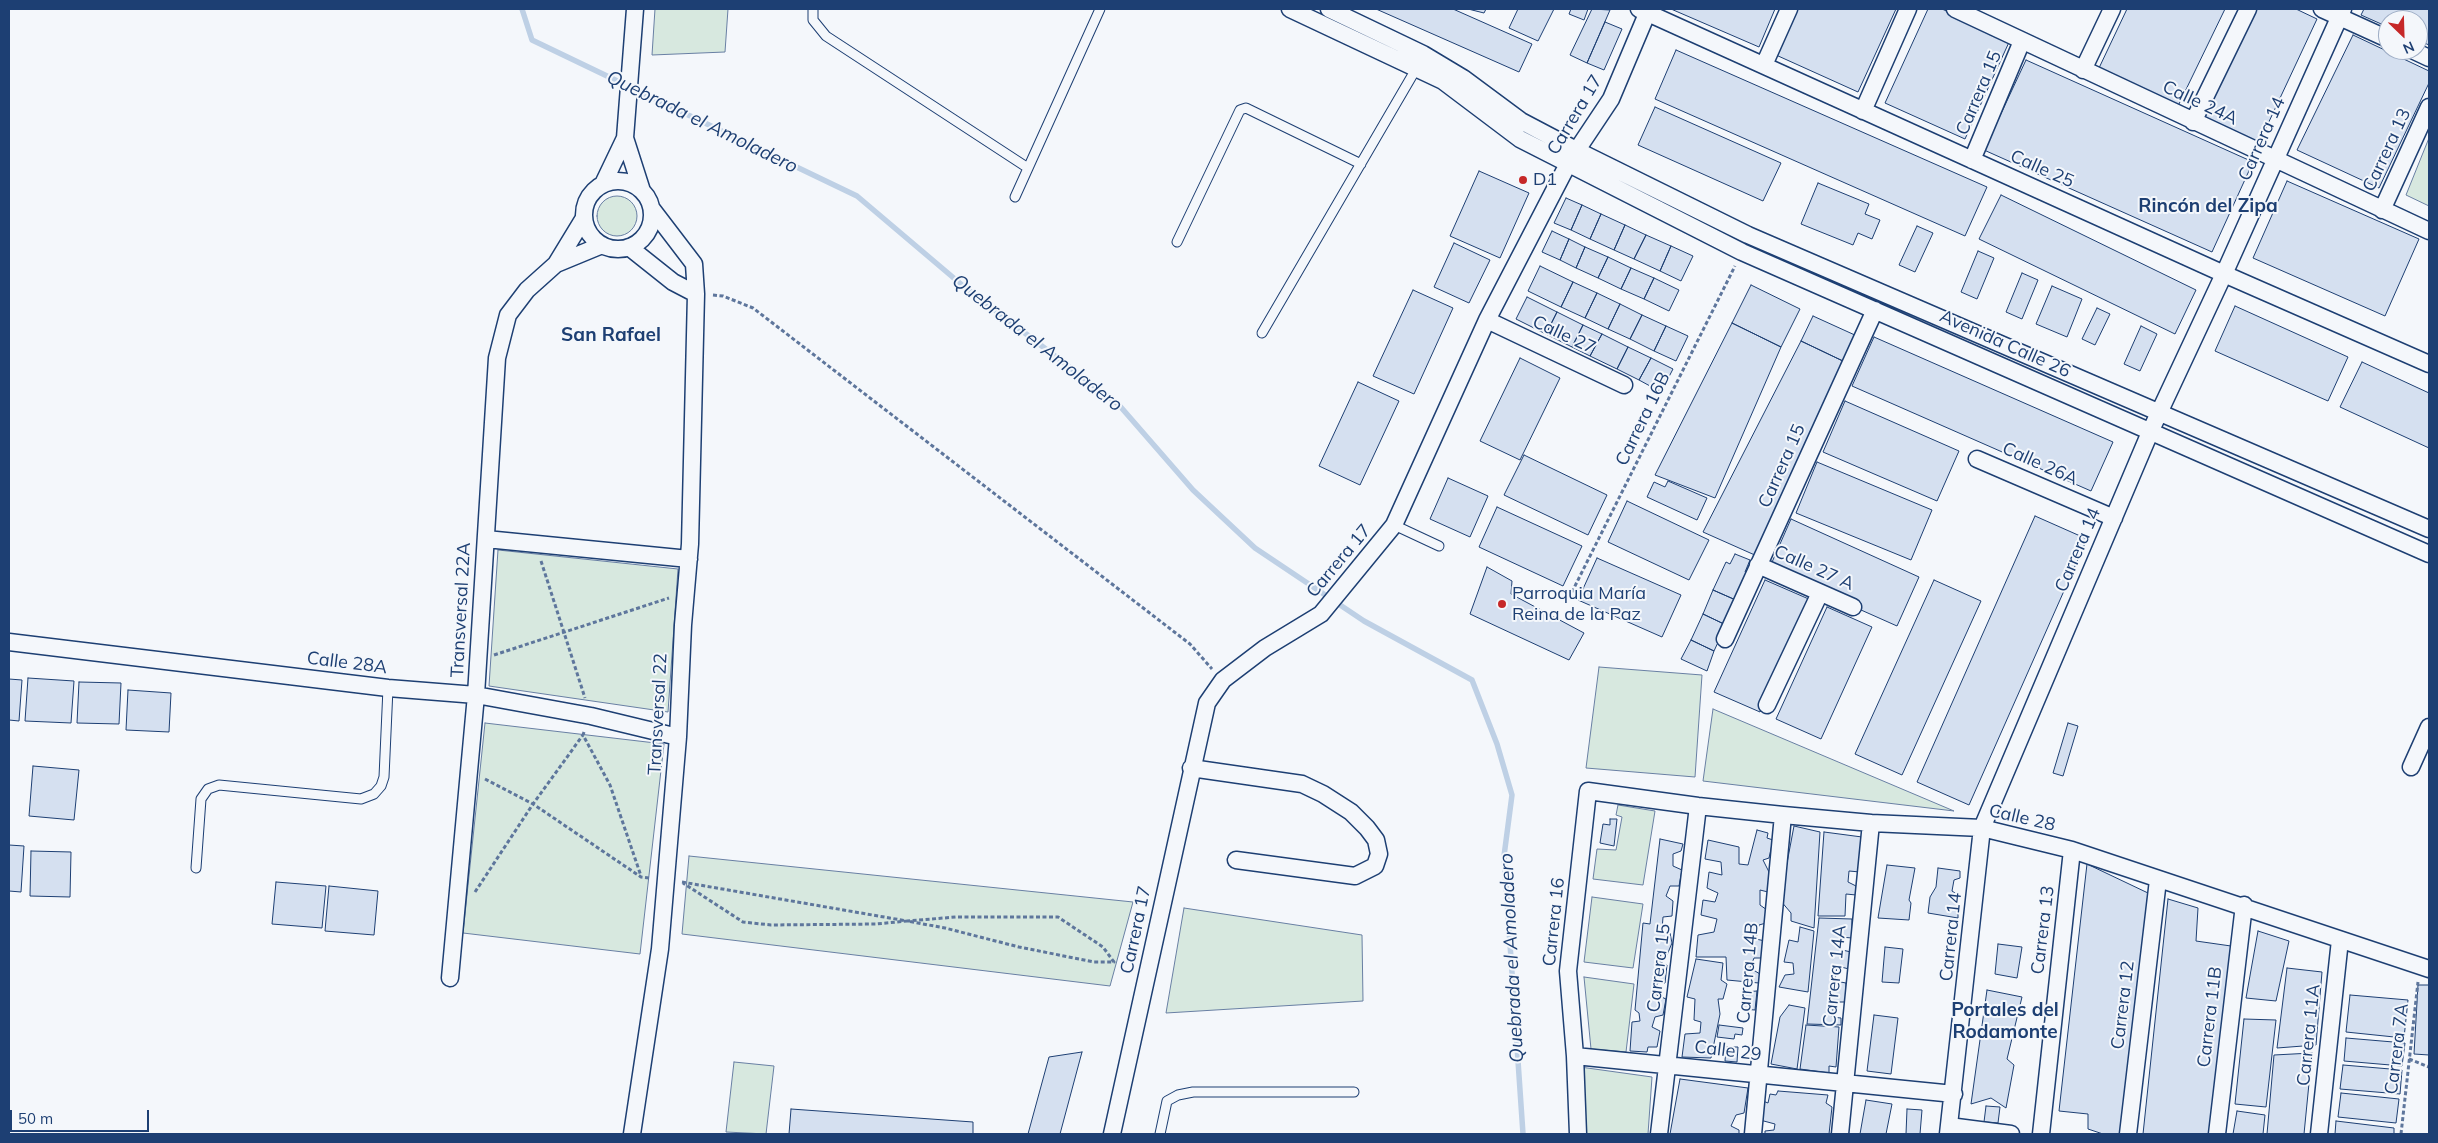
<!DOCTYPE html>
<html>
<head>
<meta charset="utf-8">
<style>
  body { margin:0 }
  #map { position:relative; width:2438px; height:1143px; overflow:hidden; background:#f4f7fb; font-family:Mulish,sans-serif }
  canvas { display:block }
  .frame { position:absolute; inset:0; border:10px solid #1d3f73; pointer-events:none }
  .north { position:absolute; left:2378px; top:10px; width:50px; height:50px; box-sizing:border-box; background:#f4f7fb; border:1px solid #9eadc5; border-radius:50%; rotate:156deg; font-size:14px; font-weight:700; line-height:20px; text-align:center; color:#1d3f73 }
  .north::after { content:''; display:block; margin:auto; width:18px; height:22px; background:#c62828; clip-path:polygon(50% 0,100% 100%,50% 72%,0 100%) }
  .scale { position:absolute; left:10px; top:1110px; width:139px; height:22px; box-sizing:border-box; border:2px solid #1d3f73; border-top:0; padding-left:6px; font-size:15px; line-height:18px; white-space:nowrap; color:#1d3f73; -webkit-text-stroke:4px #f4f7fb; paint-order:stroke }
</style>
</head>
<body>
<div id="map">
<canvas width="2438" height="1143"></canvas>
<div class="frame"></div>
<div class="north">N</div>
<div class="scale">50 m</div>
</div>
<script>
const ctx = document.querySelector('canvas').getContext('2d');
ctx.lineJoin = 'round';
function fillPath(path, color) { ctx.fillStyle = color; ctx.fill(path, 'evenodd'); }
const toPath = rows => new Path2D(rows.map(r => 'M' + r).join(''));
function stroke(path, color, width, dash) { ctx.strokeStyle = color; ctx.lineWidth = width; ctx.lineCap = dash ? 'butt' : 'round'; ctx.setLineDash(dash || []); ctx.stroke(path); }
function label(font, color, halo, rows, align = 'center') {
  ctx.font = font + ' Mulish,sans-serif'; ctx.lineWidth = 4; ctx.setLineDash([]); ctx.textBaseline = 'middle'; ctx.strokeStyle = halo; ctx.fillStyle = color; for (const [text, x, y, turn = 0] of rows) {
    ctx.save(); ctx.translate(x, y); ctx.rotate((+turn || 0) * Math.PI / 180); ctx.textAlign = isNaN(turn) ? turn : align; if (halo) ctx.strokeText(text, 0, 0); ctx.fillText(text, 0, 0); ctx.restore();
  }
}
const green = toPath([
  [655,9,728,9,725,52,652,55,655,9],
  [2429,138,2429,206,2406,195,2429,138],
  '597 216a20 20 0 1 1 40 0a20 20 0 1 1-40 0Z',
  [498,550,678,569,668,712,489,686,498,550],
  [1599,667,1702,675,1695,777,1586,768,1599,667],
  [1713,709,1954,811,1703,781,1713,709],
  [485,723,664,744,640,954,463,933,485,723],
  [1618,805,1655,811,1643,885,1593,879,1597,849,1616,850,1622,817,1616,815,1618,805],
  [689,856,1133,902,1110,986,682,934,689,856],
  [1592,897,1643,904,1633,968,1584,962,1592,897],
  [1184,908,1362,935,1363,1001,1166,1013,1184,908],
  [1584,977,1634,984,1626,1052,1591,1049,1584,977],
  [734,1062,774,1066,766,1134,726,1132,734,1062],
  [1580,1067,1652,1077,1648,1134,1582,1134,1580,1067]
]);
const stream = toPath([
  [522,9,532,40,857,196,962,285,1119,405,1193,490,1255,548,1364,621,1472,680,1497,744,1512,795,1504,856,1523,1134]
]);
const building = toPath([
  [1376,9,1453,9,1532,44,1519,72,1376,9],
  [1468,9,1486,9,1484,13,1468,9],
  [1518,9,1554,9,1538,41,1509,28,1518,9],
  [1571,9,1588,9,1584,20,1569,14,1571,9],
  [1592,9,1610,10,1587,63,1570,55,1592,9],
  [1671,9,1775,9,1759,47,1671,9],
  [1798,9,1896,9,1858,92,1776,55,1798,9],
  [1928,9,1942,9,2010,40,1965,139,1885,103,1928,9],
  [2127,9,2225,9,2178,106,2099,68,2127,9],
  [2256,9,2296,9,2317,19,2259,143,2204,117,2256,9],
  [2364,9,2429,9,2429,45,2418,40,2418,20,2388,20,2388,27,2361,15,2364,9],
  [1605,22,1622,29,1604,70,1587,63,1605,22],
  [2353,35,2429,71,2429,83,2379,188,2297,150,2353,35],
  [1676,50,1987,187,1965,236,1655,99,1676,50],
  [2026,60,2253,162,2212,252,1984,150,2026,60],
  [1655,107,1781,163,1763,201,1638,145,1655,107],
  [1479,171,1529,193,1500,258,1450,236,1479,171],
  [2287,181,2419,239,2385,316,2253,258,2287,181],
  [1818,183,1869,204,1865,214,1880,220,1872,239,1858,233,1853,245,1801,224,1818,183],
  [2001,195,2196,290,2175,334,1979,239,2001,195],
  [1566,198,1582,205,1571,230,1554,223,1566,198],
  [1582,205,1601,214,1590,239,1571,230,1582,205],
  [1601,214,1625,225,1614,250,1590,239,1601,214],
  [1625,225,1646,235,1634,259,1614,250,1625,225],
  [1917,226,1933,233,1915,272,1899,265,1917,226],
  [1552,231,1569,239,1560,260,1542,252,1552,231],
  [1646,235,1671,246,1660,271,1634,259,1646,235],
  [1569,239,1585,247,1576,268,1560,260,1569,239],
  [1454,243,1490,260,1469,303,1434,287,1454,243],
  [1671,246,1693,256,1681,281,1660,271,1671,246],
  [1585,247,1608,257,1598,278,1576,268,1585,247],
  [1978,251,1994,258,1977,299,1961,292,1978,251],
  [1608,257,1631,268,1621,289,1598,278,1608,257],
  [1540,266,1573,282,1561,307,1528,291,1540,266],
  [1631,268,1654,278,1644,299,1621,289,1631,268],
  [2022,273,2038,280,2022,319,2006,312,2022,273],
  [1654,278,1679,290,1669,311,1644,299,1654,278],
  [1573,282,1597,293,1585,318,1561,307,1573,282],
  [1751,285,1800,309,1781,347,1732,323,1751,285],
  [2052,286,2082,299,2067,337,2036,324,2052,286],
  [1413,290,1453,308,1414,394,1373,376,1413,290],
  [1597,293,1620,304,1608,329,1585,318,1597,293],
  [1527,297,1557,312,1546,334,1516,319,1527,297],
  [1620,304,1642,315,1630,339,1608,329,1620,304],
  [2235,306,2348,357,2328,401,2215,351,2235,306],
  [2097,308,2110,314,2095,345,2082,339,2097,308],
  [1557,312,1583,325,1572,347,1546,334,1557,312],
  [1642,315,1666,326,1654,351,1630,339,1642,315],
  [1813,316,1857,336,1845,362,1801,341,1813,316],
  [1732,323,1781,347,1715,498,1655,475,1732,323],
  [1583,325,1602,334,1590,356,1572,347,1583,325],
  [1666,326,1688,336,1676,361,1654,351,1666,326],
  [2141,326,2157,334,2140,371,2124,364,2141,326],
  [1602,334,1628,347,1617,369,1590,356,1602,334],
  [1874,337,2113,442,2091,491,1852,386,1874,337],
  [1801,341,1845,362,1757,556,1703,532,1801,341],
  [1628,347,1651,358,1639,380,1617,369,1628,347],
  [1520,358,1560,378,1520,460,1480,441,1520,358],
  [1651,358,1673,369,1661,392,1639,380,1651,358],
  [2362,362,2429,393,2429,448,2340,407,2362,362],
  [1358,382,1399,401,1360,485,1319,466,1358,382],
  [1845,401,1959,451,1937,501,1823,452,1845,401],
  [1524,455,1607,495,1588,535,1504,495,1524,455],
  [1817,462,1932,510,1911,560,1796,513,1817,462],
  [1448,478,1488,496,1470,537,1430,519,1448,478],
  [1668,481,1707,498,1697,520,1647,497,1654,482,1665,487,1668,481],
  [1627,501,1709,540,1689,580,1608,542,1627,501],
  [1497,507,1582,546,1563,586,1479,547,1497,507],
  [2035,516,2087,539,1969,805,1917,782,2035,516],
  [1791,519,1919,577,1897,626,1769,569,1791,519],
  [1735,554,1750,560,1745,572,1750,574,1738,601,1713,590,1726,562,1730,564,1735,554],
  [1597,558,1681,595,1662,637,1578,600,1597,558],
  [1487,567,1512,581,1511,594,1584,633,1569,660,1470,614,1487,567],
  [1765,580,1811,600,1760,712,1714,692,1765,580],
  [1934,580,1981,601,1902,775,1855,754,1934,580],
  [1713,590,1738,601,1726,625,1703,614,1713,590],
  [1827,607,1872,627,1821,739,1776,719,1827,607],
  [1703,614,1726,625,1714,651,1691,640,1703,614],
  [1691,640,1714,651,1707,671,1681,659,1691,640],
  [28,678,74,681,71,723,25,721,28,678],
  [9,679,22,680,19,721,9,720,9,679],
  [79,682,121,683,119,724,77,723,79,682],
  [128,690,171,693,169,732,126,730,128,690],
  [2068,723,2078,726,2063,776,2053,773,2068,723],
  [33,766,79,770,74,820,29,816,33,766],
  [1610,819,1617,819,1614,846,1600,843,1603,824,1610,825,1610,819],
  [1794,826,1820,832,1814,928,1791,921,1791,913,1780,900,1794,826],
  [1757,830,1768,833,1767,838,1773,840,1769,858,1763,860,1770,874,1768,892,1760,890,1760,905,1767,910,1766,923,1759,925,1756,939,1765,941,1762,958,1754,958,1750,968,1760,974,1759,983,1727,980,1726,957,1696,957,1698,935,1714,932,1717,919,1701,915,1703,900,1715,902,1718,893,1707,888,1709,872,1722,875,1721,862,1705,859,1708,840,1739,847,1739,864,1748,865,1757,830],
  [1824,832,1862,837,1860,872,1849,871,1848,882,1856,886,1856,895,1846,894,1845,916,1818,916,1824,832],
  [1660,839,1683,844,1681,851,1673,854,1673,866,1682,870,1679,886,1670,886,1666,896,1673,901,1672,916,1663,917,1662,930,1670,933,1672,943,1667,955,1661,953,1660,962,1667,965,1665,983,1657,983,1657,995,1666,999,1663,1015,1655,1017,1652,1027,1660,1031,1657,1047,1648,1047,1647,1052,1630,1051,1632,1022,1640,1021,1639,1013,1635,1010,1643,923,1650,924,1660,839],
  [9,845,24,846,21,892,9,891,9,845],
  [31,851,71,852,70,897,30,896,31,851],
  [2087,864,2148,893,2122,1134,2103,1134,2088,1129,2088,1114,2059,1111,2087,864],
  [1887,865,1915,868,1909,900,1911,903,1909,920,1878,918,1887,865],
  [1938,868,1960,871,1960,878,1954,880,1952,891,1958,895,1958,918,1928,913,1930,897,1936,887,1938,868],
  [276,882,326,886,322,928,272,924,276,882],
  [329,886,378,891,374,935,325,931,329,886],
  [2168,899,2198,908,2196,941,2231,946,2210,1134,2143,1134,2168,899],
  [1819,918,1852,919,1852,938,1840,937,1838,949,1851,952,1849,969,1837,966,1835,981,1846,983,1846,1002,1834,1002,1832,1017,1841,1018,1841,1025,1807,1024,1819,918],
  [1800,927,1814,931,1808,992,1779,987,1785,975,1794,974,1793,963,1784,962,1789,940,1798,942,1800,927],
  [2258,931,2289,941,2276,1001,2246,998,2258,931],
  [1998,944,2022,947,2017,978,1995,974,1998,944],
  [1885,947,1903,949,1899,983,1882,982,1885,947],
  [1696,959,1723,963,1721,980,1727,984,1723,999,1718,999,1720,1014,1711,1058,1682,1057,1685,1034,1700,1033,1701,1022,1694,1020,1695,999,1687,997,1696,959],
  [2287,968,2322,972,2316,1045,2277,1048,2287,968],
  [2418,985,2429,985,2429,1055,2414,1054,2418,985],
  [1987,990,2022,997,2007,1059,2014,1065,2006,1108,1991,1098,1971,1104,1987,990],
  [1757,991,1755,1010,1742,1009,1744,992,1757,991],
  [2350,995,2408,1000,2404,1038,2346,1032,2350,995],
  [1789,1005,1805,1008,1797,1069,1771,1064,1780,1017,1789,1005],
  [1874,1015,1898,1018,1891,1074,1867,1071,1874,1015],
  [2244,1019,2276,1020,2266,1107,2235,1104,2244,1019],
  [1719,1025,1743,1028,1742,1035,1735,1034,1734,1039,1717,1037,1719,1025],
  [1806,1025,1839,1027,1836,1067,1829,1066,1829,1073,1800,1069,1806,1025],
  [2346,1038,2405,1043,2402,1066,2344,1061,2346,1038],
  [1726,1047,1738,1047,1737,1062,1725,1061,1726,1047],
  [1082,1052,1060,1134,1028,1134,1049,1057,1082,1052],
  [2312,1053,2304,1134,2267,1134,2274,1055,2312,1053],
  [2343,1065,2402,1070,2400,1094,2340,1089,2343,1065],
  [1680,1079,1748,1088,1744,1113,1736,1115,1731,1126,1739,1130,1739,1134,1670,1134,1680,1079],
  [1778,1091,1828,1095,1826,1103,1832,1107,1829,1134,1765,1134,1765,1131,1774,1130,1775,1124,1760,1120,1763,1101,1768,1103,1770,1094,1776,1095,1778,1091],
  [2341,1093,2399,1099,2396,1123,2338,1117,2341,1093],
  [1866,1100,1892,1104,1886,1134,1860,1134,1866,1100],
  [1986,1106,2000,1107,1998,1123,1984,1122,1986,1106],
  [791,1109,973,1122,973,1134,789,1134,791,1109],
  [1907,1109,1922,1110,1920,1134,1906,1134,1907,1109],
  [2237,1111,2265,1115,2263,1134,2233,1134,2237,1111],
  [2336,1121,2394,1128,2394,1134,2335,1134,2336,1121]
]);
const path = toPath([
  [713,295,723,296,753,308,1190,644,1212,669],
  [541,561,585,698],
  [1569,598,1735,266],
  [494,655,669,598],
  [584,732,583,735,610,785,641,876],
  [485,779,533,804,641,877,650,878],
  [682,882,907,921,956,917,1058,917,1103,947,1114,962,1094,962,1019,947,945,928,907,921,876,924,771,925,743,922,683,883],
  [475,892,533,804,583,735],
  [2409,1059,2429,1067],
  [2401,1134,2418,982]
]);
const lane = toPath([
  [813,9,813,20,826,36,1028,168],
  [1015,197,1100,9],
  [1177,242,1240,110,1246,108,1361,164],
  [1262,333,1416,69],
  [1394,525,1439,546],
  [196,868,201,799,208,789,219,785,361,799,374,794,381,786,384,777,388,688],
  [1160,1134,1167,1101,1178,1095,1193,1092,1354,1092]
]);
const street = toPath([
  [1290,9,1443,81,1520,139,1742,252,2429,554],
  [1329,9,1423,54,1463,78,1521,121,1578,151,1748,235,2429,529],
  [1639,9,2224,274,2429,364],
  [1955,9,2429,231],
  [2322,9,2388,39],
  [2412,50,2429,58],
  [1764,65,1789,9],
  [2083,70,2112,9],
  [1863,111,1908,9],
  [2193,122,2248,9],
  [625,138,642,191],
  [1972,160,2022,41],
  '584 215a34 34 0 1 1 68 0a34 34 0 1 1-68 0Z',
  [603,184,625,138,635,9],
  [2382,210,2429,107],
  [629,247,673,282,696,294],
  [556,264,602,245],
  [1487,320,1624,385],
  [1977,459,2114,518],
  [486,539,689,559],
  [1758,565,1853,607],
  [1725,639,1875,310],
  [9,642,388,688,476,695,591,716,678,737],
  [1767,705,1820,593],
  [2411,767,2429,727],
  [1191,768,1302,784,1323,794,1351,812,1367,828,1376,840,1379,854,1375,866,1355,876,1236,860],
  [450,978,476,695,497,358,508,315,527,290,556,264,584,218],
  [1575,1056,1568,971,1588,791,1698,806,1783,815,1871,823,1982,828,2072,850,2429,969],
  [1949,1126,2011,1134],
  [632,1134,660,949,678,737,683,625,690,544,696,294,694,264,652,209],
  [1112,1134,1207,703,1223,680,1265,648,1321,614,1394,525,1487,320,1569,162,1611,99,1649,9],
  [1578,1134,1575,1056,1954,1094],
  [1659,1134,1698,806],
  [1753,1134,1783,815],
  [1840,1134,1871,823],
  [1948,1134,1982,828,2151,430,2224,274,2343,9],
  [2041,1134,2072,850],
  [2128,1134,2158,880],
  [2217,1134,2244,905],
  [2319,1134,2340,940]
]);
const markers = [
  [1523,180,5,"#c62828"],
  [1502,604,5,"#c62828"]
];
const streetNames = [
  ["Carrera 15",1979,93,-67],
  ["Calle 24A",2200,103,25],
  ["Carrera 17",1575,115,-59],
  ["Carrera 14",2262,139,-66],
  ["Carrera 13",2387,150,-65],
  ["Calle 25",2042,169,24],
  ["Calle 27",1564,335,25],
  ["Avenida Calle 26",2005,344,24],
  ["Carrera 16B",1643,419,-64],
  ["Calle 26A",2040,464,24],
  ["Carrera 15",1782,466,-66],
  ["Carrera 14",2078,550,-67],
  ["Carrera 17",1339,561,-50],
  ["Calle 27 A",1814,568,24],
  ["Transversal 22A",461,610,-87],
  ["Calle 28A",347,663,7],
  ["Transversal 22",658,714,-87],
  ["Calle 28",2022,818,13],
  ["Carrera 16",1554,922,-84],
  ["Carrera 17",1136,930,-78],
  ["Carrera 13",2043,930,-83],
  ["Carrera 14",1951,937,-84],
  ["Carrera 15",1659,968,-83],
  ["Carrera 14B",1748,973,-85],
  ["Carrera 14A",1835,976,-84],
  ["Carrera 12",2123,1005,-83],
  ["Carrera 11B",2210,1017,-83],
  ["Carrera 11A",2309,1035,-84],
  ["Carrera 7A",2397,1049,-83],
  ["Calle 29",1728,1051,7]
];
const poiNames = [
  ["D1",1533,180],
  ["Parroquia María",1512,594],
  ["Reina de la Paz",1512,615]
];
const waterNames = [
  ["Quebrada el Amoladero",702,122,26],
  ["Quebrada el Amoladero",1037,343,38],
  ["Quebrada el Amoladero",1512,958,-93]
];
const neighbourhoodNames = [
  ["Rincón del Zipa",2208,206],
  ["San Rafael",611,335],
  ["Portales del",2005,1010],
  ["Rodamonte",2005,1032]
];
fillPath(green, '#d7e8df');
stroke(green, '#687fa3', 1);
stroke(stream, '#bed0e5', 5.5);
fillPath(building, '#d5e0f0');
stroke(building, '#1d3f73', 1);
stroke(lane, '#1d3f73', 11);
stroke(street, '#1d3f73', 19);
stroke(path, '#5e769c', 3, [4, 2.5]);
stroke(lane, '#f4f7fb', 9);
stroke(street, '#f4f7fb', 16);
for (const [x, y, r, color] of markers) { const dot = new Path2D(); dot.arc(x, y, r, 0, 2 * Math.PI); ctx.fillStyle = color; ctx.fill(dot); stroke(dot, '#f4f7fb', 2); }
label('18px', '#1d3f73', '#f4f7fb', streetNames);
label('18px', '#1d3f73', '#f4f7fb', poiNames, 'left');
label('italic 19px', '#1d3f73', '#f4f7fb', waterNames);
label('bold 19px', '#1d3f73', '#f4f7fb', neighbourhoodNames);
</script>
</body>
</html>
